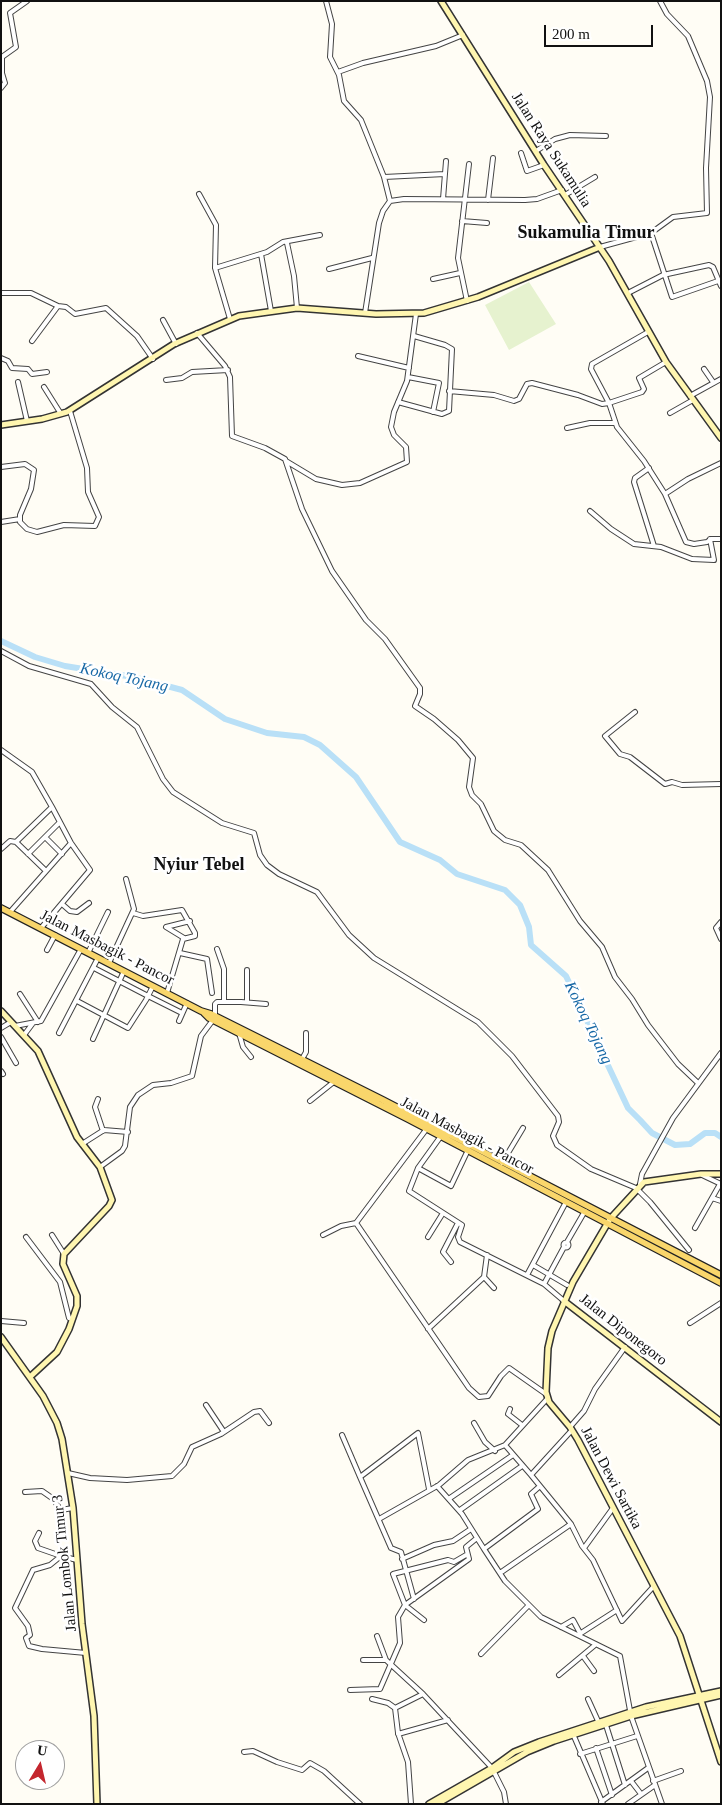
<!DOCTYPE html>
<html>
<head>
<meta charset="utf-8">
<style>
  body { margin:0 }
  #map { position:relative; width:722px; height:1805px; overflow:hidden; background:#fffdf5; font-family:"Times New Roman",serif }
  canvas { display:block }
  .frame { position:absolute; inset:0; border:2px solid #111; pointer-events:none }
  .north { position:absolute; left:15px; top:1740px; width:50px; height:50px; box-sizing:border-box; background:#fff; border:1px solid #a0a0a0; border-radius:50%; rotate:9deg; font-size:14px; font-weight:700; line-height:20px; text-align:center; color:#111 }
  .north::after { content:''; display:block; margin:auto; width:18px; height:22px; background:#c4262e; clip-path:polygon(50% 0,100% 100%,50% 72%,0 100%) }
  .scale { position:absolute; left:544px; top:25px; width:109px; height:22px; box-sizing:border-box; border:2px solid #111; border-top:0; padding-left:6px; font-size:15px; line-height:18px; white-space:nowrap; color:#111; -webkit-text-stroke:4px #fff; paint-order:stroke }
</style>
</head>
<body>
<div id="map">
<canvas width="722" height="1805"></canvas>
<div class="frame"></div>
<div class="north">U</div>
<div class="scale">200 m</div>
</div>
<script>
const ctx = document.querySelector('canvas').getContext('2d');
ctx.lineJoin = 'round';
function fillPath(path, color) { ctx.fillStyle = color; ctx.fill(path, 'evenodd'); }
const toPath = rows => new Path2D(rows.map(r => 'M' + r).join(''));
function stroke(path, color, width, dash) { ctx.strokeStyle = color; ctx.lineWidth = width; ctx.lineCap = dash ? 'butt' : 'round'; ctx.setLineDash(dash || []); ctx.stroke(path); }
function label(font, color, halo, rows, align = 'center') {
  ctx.font = font + ' "Times New Roman",serif'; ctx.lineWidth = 5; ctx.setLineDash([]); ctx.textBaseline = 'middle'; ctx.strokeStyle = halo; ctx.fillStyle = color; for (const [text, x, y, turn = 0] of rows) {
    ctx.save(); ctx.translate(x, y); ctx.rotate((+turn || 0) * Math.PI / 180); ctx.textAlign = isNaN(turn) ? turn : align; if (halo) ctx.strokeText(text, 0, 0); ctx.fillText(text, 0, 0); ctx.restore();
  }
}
const pitch = toPath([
  [529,282,556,324,509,350,485,305]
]);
const river = toPath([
  [1,641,35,657,65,666,133,677,182,690,225,719,267,733,304,737,320,745,356,777,400,842,440,860,457,874,505,890,520,905,529,927,531,945,566,976,628,1108,640,1120,652,1133,675,1145,690,1144,705,1133,715,1133,721,1137]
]);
const street = toPath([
  [326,1,332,24,330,57,339,75,344,101,361,120,384,177,390,201,404,199,525,200,537,199,562,190],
  [338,72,363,63,436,46,463,35],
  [1,88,5,83,2,73,2,57,16,47,10,13,27,1],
  [536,151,555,139,570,135,606,136],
  [521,153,527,171,544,165],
  [384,177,445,174],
  [199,194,216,225,215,268,230,319],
  [565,195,595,177],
  [443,199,446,161],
  [488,200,493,158],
  [462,221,487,223],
  [651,233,672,297,718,281],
  [287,243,294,276,297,308],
  [600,247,651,233,673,217,707,213,706,168,710,97,707,81,688,36,667,14,660,1],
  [261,254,271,311],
  [215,268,267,252,283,242,320,235],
  [329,269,372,258],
  [433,279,460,273],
  [1,293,31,293,58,306,66,307,75,314,106,308,137,336,153,359],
  [628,293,663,275,709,265,713,267,721,286],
  [467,301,458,258,469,164],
  [365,313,379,223,383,211,390,201],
  [163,320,176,344],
  [648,332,592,364,591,369,609,403,642,392,644,389,639,378,666,362],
  [197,333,225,366,230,377,232,436,265,448,285,459,302,509,332,571,366,620,385,639,420,688,420,694,415,706,434,719,458,740,473,758,469,787,472,795,481,804,494,831,505,840,521,845,548,870,580,921,602,947,615,977,632,999,648,1025,678,1064,698,1083],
  [32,341,58,306],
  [358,356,409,368],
  [1,358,8,361,12,368,28,369,32,374,47,372],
  [704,369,713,382],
  [408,377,439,383,433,412],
  [166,380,182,378,192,372,228,370],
  [18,382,27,421],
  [44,387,61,414],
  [449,391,494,395,514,401,519,399,527,384,532,383,578,395,602,404,609,403,617,427,644,461,665,494,688,479,721,463],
  [690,396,721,379],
  [398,402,442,414,449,411,452,349,445,345,414,336],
  [670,413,693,400],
  [567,428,590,423,614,423],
  [286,461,316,479,342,485,360,483,407,462,406,447,394,435,391,427,394,412,407,381,416,314],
  [1,467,25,464,34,470,31,489,20,515,20,522,27,529,37,532,64,525,95,526,99,517,88,492,87,468,70,411],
  [649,468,635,478,634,482,654,546],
  [665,494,686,542,694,544,707,542,711,539,721,539],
  [590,511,611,529,634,544,661,547,692,559,714,560,710,539],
  [1,522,20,519],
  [1,651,29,666,91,684,112,707,137,727,163,779,173,792,222,823,254,833,260,855,267,865,279,874,317,892,349,935,374,958,478,1022,512,1056,558,1116,559,1122,553,1136,557,1145,591,1169,636,1188,650,1202,689,1250],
  [635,712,605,736,620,754,630,757,665,784,672,782,682,785,721,784],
  [1,750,32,772,52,807],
  [45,837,62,854],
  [16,842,46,871],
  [1,849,10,841,16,842,52,807,71,843,90,870,41,928],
  [28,854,59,823],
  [62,904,70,911,77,912,89,903],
  [10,912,71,843],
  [133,913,143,916,182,910,195,933,195,936,183,939,167,993],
  [721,922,716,928,721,939],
  [184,938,166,927,190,921],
  [217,949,224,969,224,1001],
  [47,950,55,935],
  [88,953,108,912],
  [180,953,207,959,212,993],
  [109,963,134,909,126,879],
  [153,986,148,996,182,1013],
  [20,994,38,1022],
  [77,1001,128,1028,146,1000,148,996,94,968],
  [247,1002,247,970],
  [215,1015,215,1004,217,1002,241,1002,266,1004],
  [179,1021,187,1003],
  [15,1026,41,1021,81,949],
  [1,1028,11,1022],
  [59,1033,98,958],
  [239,1033,243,1047,251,1057],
  [24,1035,33,1023],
  [1,1037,16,1063],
  [93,1039,124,971],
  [302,1059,306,1052,306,1033],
  [1,1071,3,1074],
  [98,1099,95,1107,103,1131],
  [310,1101,335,1081],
  [441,1136,418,1168,409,1191,462,1225,458,1237,460,1242,544,1284],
  [82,1144,104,1130,128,1132],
  [502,1163,523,1128],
  [100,1167,122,1151,125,1146,130,1107,138,1095,153,1085,171,1083,192,1076,201,1036,213,1020],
  [418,1168,451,1186,468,1150],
  [702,1175,721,1184],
  [640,1184,642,1174,673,1118,721,1053],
  [712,1198,721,1201],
  [356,1223,469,1388,479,1397,488,1396,501,1376,509,1368,546,1394],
  [356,1223,428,1127],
  [695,1228,720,1184],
  [52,1235,64,1254],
  [323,1235,341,1226,356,1223],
  [26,1237,60,1282,69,1318,72,1319],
  [428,1237,443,1213],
  [567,1242,585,1211],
  '563.5 1245a2.5 2.5 0 1 1 5 0a2.5 2.5 0 1 1-5 0Z',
  [564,1247,544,1284,564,1301],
  [451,1262,443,1252,458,1223],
  [533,1265,567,1285],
  [527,1275,566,1202],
  [484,1277,487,1255],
  [1,1321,24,1323],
  [690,1323,721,1303],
  [428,1329,484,1277,494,1288],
  [206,1405,224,1432],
  [510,1409,508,1414,522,1425],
  [474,1423,485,1442,495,1451],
  [570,1427,584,1411,595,1389,625,1347],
  [572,1430,531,1475,540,1486,531,1494,538,1509,484,1549,505,1581,541,1617,620,1656,631,1716,662,1804],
  [342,1435,360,1477,418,1433,429,1489],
  [68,1473,90,1478,127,1480,172,1476,184,1464,192,1447,221,1434,254,1412,260,1411,269,1423],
  [531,1475,505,1445,547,1399],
  [360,1477,391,1548,401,1552,414,1599],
  [437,1486,462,1514,484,1549],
  [540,1486,571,1524],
  [25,1492,42,1491,52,1498,61,1510,73,1508],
  [450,1498,513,1455],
  [460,1510,522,1466],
  [379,1519,439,1485,468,1460,505,1445],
  [39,1533,35,1541,38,1548,61,1556],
  [584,1548,613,1508],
  [402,1559,434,1545,453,1541,471,1529],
  [77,1560,61,1556,50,1565,33,1570,15,1608,28,1626,30,1635,26,1638,29,1646,42,1649,86,1653],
  [500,1573,571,1524,582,1546,593,1560,622,1621,654,1586],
  [424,1620,405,1605,469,1559,466,1547,477,1538],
  [561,1627,573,1620,580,1633],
  [578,1635,617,1610],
  [377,1636,386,1660],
  [481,1654,528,1606],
  [583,1656,594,1671],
  [363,1660,386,1660,423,1694],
  [559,1675,595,1645],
  [350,1690,380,1689,400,1643,398,1617,405,1605,393,1574,448,1560,454,1562,466,1555],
  [372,1699,388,1703,395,1708,398,1733,408,1762,411,1804],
  [588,1699,598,1721],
  [395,1708,423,1694,492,1768],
  [605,1722,625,1785],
  [398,1734,448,1720],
  [573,1734,603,1804],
  [596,1748,612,1795],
  [244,1752,253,1751,277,1762,302,1770,310,1763,324,1771,360,1804],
  [580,1754,637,1736],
  [494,1772,504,1792,506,1804],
  [631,1781,641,1794],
  [653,1781,681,1771],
  [601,1802,648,1768],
  [628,1804,655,1785]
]);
const secondary = toPath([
  [441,1,544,165,609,261,666,362,721,438],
  [1,425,42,419,67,412,174,344,239,316,297,308,376,314,424,313,478,297,600,247],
  [1,1011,38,1051,77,1137,100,1167,112,1200,109,1206,64,1254,63,1264,77,1296,77,1306,69,1329,57,1352,31,1376],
  [721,1174,701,1174,644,1182,610,1219,573,1282,552,1331,548,1348,546,1392,549,1402,570,1427,578,1440,680,1636,721,1762],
  [564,1301,721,1422],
  [1,1337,43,1396,57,1423,62,1439,73,1508,82,1624,94,1716,97,1804],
  [429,1804,492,1768,514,1752,539,1742,646,1707,721,1691],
  [437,1804,527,1752,554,1741,631,1716,721,1695]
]);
const primary = toPath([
  [1,908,201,1011,211,1014,383,1100,721,1275],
  [203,1012,209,1018,408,1119,721,1283]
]);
const streetNames = [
  ["Jalan Raya Sukamulia",551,150,57],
  ["Jalan Masbagik - Pancor",107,948,27],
  ["Jalan Masbagik - Pancor",467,1136,28],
  ["Jalan Diponegoro",623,1330,38],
  ["Jalan Dewi Sartika",611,1478,62],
  ["Jalan Lombok Timur 3",65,1563,-96]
];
const waterNames = [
  ["Kokoq Tojang",124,678,12],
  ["Kokoq Tojang",588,1023,64]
];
const quarterNames = [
  ["Sukamulia Timur",586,233],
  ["Nyiur Tebel",199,865]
];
fillPath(pitch, '#e6f2cf');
stroke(river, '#b9e0f7', 6);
stroke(street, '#444', 6);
stroke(secondary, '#333', 8);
stroke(primary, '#222', 8);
stroke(street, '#fff', 4);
stroke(secondary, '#fff6b0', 5);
stroke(primary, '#f9d66b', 5.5);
label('15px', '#111', '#fff', streetNames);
label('italic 16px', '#1768a6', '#fff', waterNames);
label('bold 18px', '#111', '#fff', quarterNames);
</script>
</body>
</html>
